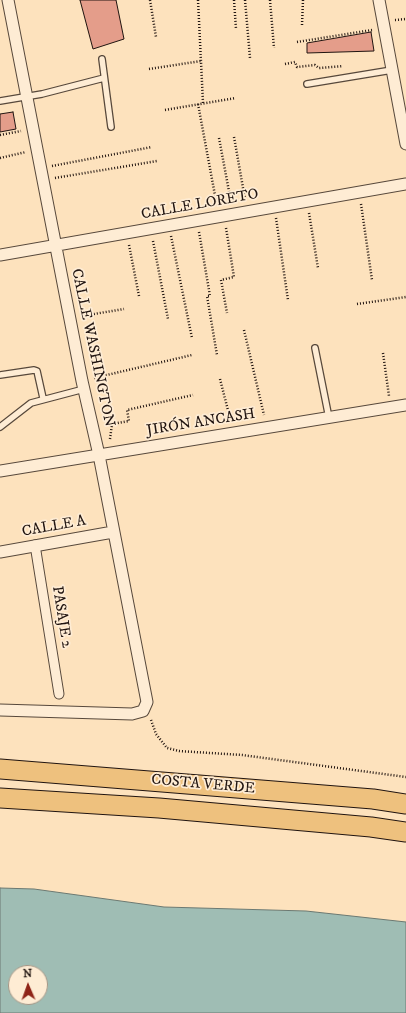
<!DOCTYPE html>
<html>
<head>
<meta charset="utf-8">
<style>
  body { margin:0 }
  #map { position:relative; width:406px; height:1013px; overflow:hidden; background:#fde2bd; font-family:"IM FELL DW Pica",serif }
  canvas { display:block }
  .north { position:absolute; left:8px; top:965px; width:40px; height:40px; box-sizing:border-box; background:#feecd4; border:1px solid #a59686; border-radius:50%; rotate:358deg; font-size:11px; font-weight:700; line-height:16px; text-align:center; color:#201410 }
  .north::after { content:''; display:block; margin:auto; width:14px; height:18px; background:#8f2418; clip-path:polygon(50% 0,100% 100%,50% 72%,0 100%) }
</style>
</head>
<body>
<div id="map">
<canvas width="406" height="1013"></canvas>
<div class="north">N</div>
</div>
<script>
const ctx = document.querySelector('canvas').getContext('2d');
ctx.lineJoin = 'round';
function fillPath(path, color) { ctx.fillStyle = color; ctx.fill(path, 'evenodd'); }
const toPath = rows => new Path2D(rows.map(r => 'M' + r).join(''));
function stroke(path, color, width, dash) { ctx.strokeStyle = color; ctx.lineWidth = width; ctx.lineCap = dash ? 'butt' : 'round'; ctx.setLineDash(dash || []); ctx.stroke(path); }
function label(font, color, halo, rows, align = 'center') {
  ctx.font = font + ' "IM FELL DW Pica",serif'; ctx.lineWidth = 3.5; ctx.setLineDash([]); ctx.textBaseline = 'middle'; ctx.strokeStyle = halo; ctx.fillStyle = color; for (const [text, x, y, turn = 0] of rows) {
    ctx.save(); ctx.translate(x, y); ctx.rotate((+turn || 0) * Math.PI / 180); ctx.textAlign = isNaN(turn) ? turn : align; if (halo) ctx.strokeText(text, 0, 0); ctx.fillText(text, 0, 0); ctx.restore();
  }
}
const water = toPath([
  [0,888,34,889,164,907,306,911,406,922,406,1013,0,1013,0,888],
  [16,973,40,973,40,997,16,997,16,973]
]);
const building = toPath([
  [80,0,116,0,124,39,93,49,80,0],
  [371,32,374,51,307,53,307,43,371,32],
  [13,112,16,129,0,132,0,114,13,112]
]);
const path = toPath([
  [150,0,156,37],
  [198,0,203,103],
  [234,0,236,29],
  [245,0,250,58],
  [270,0,274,48],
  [395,20,406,19],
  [302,25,303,0],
  [297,42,372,30],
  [285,64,295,62,297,67,315,65,319,68,343,66],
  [149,69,201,61],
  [198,104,217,206],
  [165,110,236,98],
  [0,135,21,131],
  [234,137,245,199],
  [219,138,231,202],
  [0,158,26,152],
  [52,166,152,147],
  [55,178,157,161],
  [361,204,372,280],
  [309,213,318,268],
  [276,218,288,300],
  [226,228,234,277,221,280,227,313],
  [199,232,210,296,207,296,217,355],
  [171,236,192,338],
  [153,241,168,319],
  [129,245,139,296],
  [357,304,406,297],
  [82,316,124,309],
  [244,330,264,415],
  [383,353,389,396],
  [94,378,192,355],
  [220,379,231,422],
  [110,439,112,424,129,421,127,410,193,395],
  [151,720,156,734,167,748,179,751,242,755,406,777]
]);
const service = toPath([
  [102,59,111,127],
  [307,84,392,70],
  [0,101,42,94,104,78],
  [315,348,329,418],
  [0,375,34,370,37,371,43,398],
  [0,427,31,403,84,389]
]);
const pedestrian = toPath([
  [35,545,59,694]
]);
const minor = toPath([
  [379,0,406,144],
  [0,255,406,184],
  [0,471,406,405],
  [0,552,113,532],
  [0,710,132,714,143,711,147,702,99,455,82,381,8,0]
]);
const trunk = toPath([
  [0,769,373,799,406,804],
  [0,798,159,808,371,827,406,832]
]);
const streetNames = [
  ["CALLE LORETO",200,205,-10],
  ["CALLE WASHINGTON",92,348,78],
  ["JIRÓN ANCASH",201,423,-9],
  ["CALLE A",54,527,-10],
  ["PASAJE 2",61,617,81],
  ["COSTA VERDE",203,785,5]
];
fillPath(water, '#9fbdb4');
stroke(water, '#6c7972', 1);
fillPath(building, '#e49d8a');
stroke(building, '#201410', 1);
stroke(service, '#57483b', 8);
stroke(pedestrian, '#57483b', 11);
stroke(minor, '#57483b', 13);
stroke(trunk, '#201410', 21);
stroke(path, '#201410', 2.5, [1, 2]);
stroke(service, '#feecd4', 5.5);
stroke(pedestrian, '#feecd4', 9);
stroke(minor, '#feecd4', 11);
stroke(trunk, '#eec17e', 19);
label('15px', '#201410', '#feecd4', streetNames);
</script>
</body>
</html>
